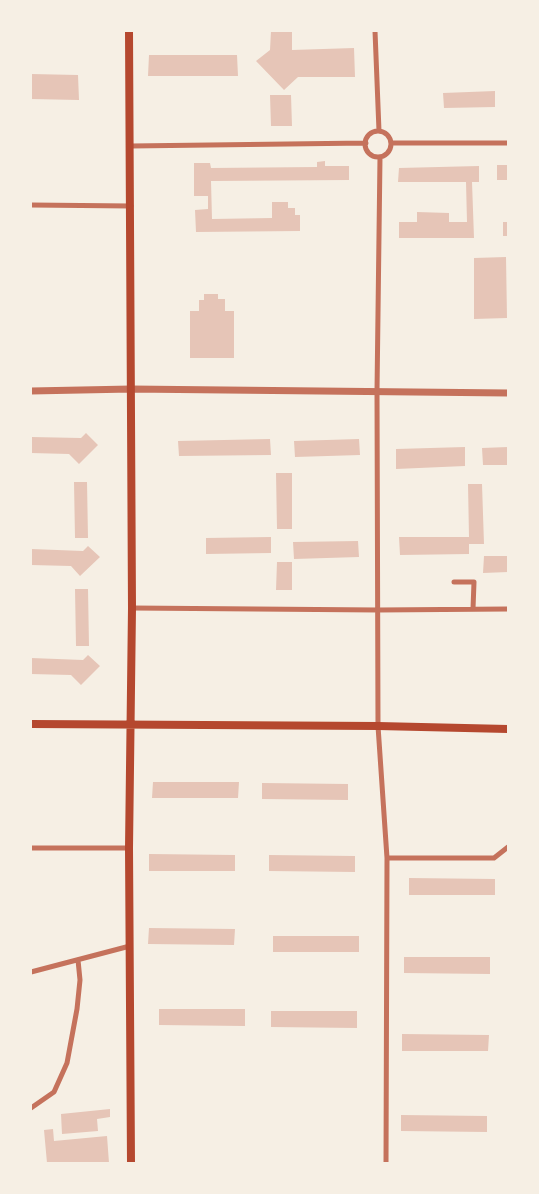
<!DOCTYPE html>
<html>
<head>
<meta charset="utf-8">
<style>
  body { margin:0 }
  #map { position:relative; width:539px; height:1194px; overflow:hidden; background:#f6efe4; font-family:"Fira Sans",sans-serif }
  canvas { display:block }
  .frame { position:absolute; inset:0; border:32px solid #f6efe4; pointer-events:none }
</style>
</head>
<body>
<div id="map">
<canvas width="539" height="1194"></canvas>
<div class="frame"></div>
</div>
<script>
const ctx = document.querySelector('canvas').getContext('2d');
ctx.lineJoin = 'round';
function fillPath(path, color) { ctx.fillStyle = color; ctx.fill(path, 'evenodd'); }
const toPath = rows => new Path2D(rows.map(r => 'M' + r).join(''));
function stroke(path, color, width, dash) { ctx.strokeStyle = color; ctx.lineWidth = width; ctx.lineCap = dash ? 'butt' : 'round'; ctx.setLineDash(dash || []); ctx.stroke(path); }
const building = toPath([
  [271,31,292,31,292,50,354,48,355,77,298,77,284,90,256,61,270,50],
  [149,55,237,55,238,76,148,76],
  [31,74,78,75,79,100,31,99],
  [495,91,495,107,444,108,443,93],
  [270,95,291,95,292,126,271,126],
  [325,161,325,166,349,166,349,180,211,181,212,219,272,218,272,202,288,202,288,208,295,208,295,215,300,215,300,231,196,232,195,210,208,209,208,196,194,196,194,163,210,163,211,168,317,167,317,162],
  [497,165,508,165,508,180,497,180],
  [479,166,479,182,472,182,474,238,399,238,399,222,417,222,417,212,449,213,449,222,467,222,466,182,398,182,399,168],
  [503,222,508,222,508,236,503,236],
  [506,257,507,318,474,319,474,258],
  [204,294,218,294,218,299,225,299,225,311,234,311,234,358,190,358,190,311,199,311,199,300,204,300],
  [86,433,98,445,79,464,69,454,31,453,31,437,81,438],
  [270,439,271,455,179,456,178,441],
  [359,439,360,455,295,457,294,441],
  [465,447,465,466,396,469,396,449],
  [508,447,508,465,483,465,482,448],
  [276,473,292,473,292,529,277,529],
  [74,482,87,482,88,538,75,538],
  [468,484,482,484,484,544,469,544,469,554,400,555,399,537,469,537],
  [271,537,271,553,206,554,206,538],
  [358,541,359,557,294,559,293,542],
  [88,546,100,557,80,576,71,566,31,565,31,549,83,551],
  [484,556,508,556,508,572,483,573],
  [277,562,292,562,292,590,276,590],
  [75,589,88,589,89,646,76,646],
  [88,655,100,666,81,685,71,675,31,674,31,658,83,660],
  [153,782,239,782,238,798,152,798],
  [262,783,348,784,348,800,262,799],
  [149,854,235,855,235,871,149,871],
  [269,855,355,856,355,872,269,871],
  [409,878,495,879,495,895,409,895],
  [149,928,235,929,234,945,148,944],
  [273,936,359,936,359,952,273,952],
  [404,957,490,957,490,974,404,973],
  [159,1009,245,1009,245,1026,159,1025],
  [271,1011,357,1011,357,1028,271,1027],
  [402,1034,489,1035,488,1051,402,1051],
  [110,1109,110,1117,97,1119,98,1131,62,1134,61,1114],
  [401,1115,487,1116,487,1132,401,1131],
  [53,1129,54,1141,107,1136,109,1163,47,1163,44,1130]
]);
const minor = toPath([
  [375,31,379,131],
  '365 144a13 13 0 1 1 26 0a13 13 0 1 1-26 0Z',
  [391,143,508,143],
  [131,146,366,143],
  [380,157,377,391,378,726,387,858,386,1163],
  [31,205,131,206],
  [454,582,474,582,473,609],
  [132,608,378,610,508,609],
  [31,848,129,848],
  [387,858,494,858,508,847],
  [31,972,130,946],
  [31,1108,54,1092,67,1063,77,1009,80,980,78,960]
]);
const tertiary = toPath([
  [31,391,131,389,508,393]
]);
const secondary = toPath([
  [129,31,132,608,129,848,131,1163],
  [31,724,378,726,508,729]
]);
fillPath(building, '#e6c5b7');
stroke(minor, '#c5725c', 5);
stroke(tertiary, '#c5725c', 7);
stroke(secondary, '#b5482f', 8);
</script>
</body>
</html>
